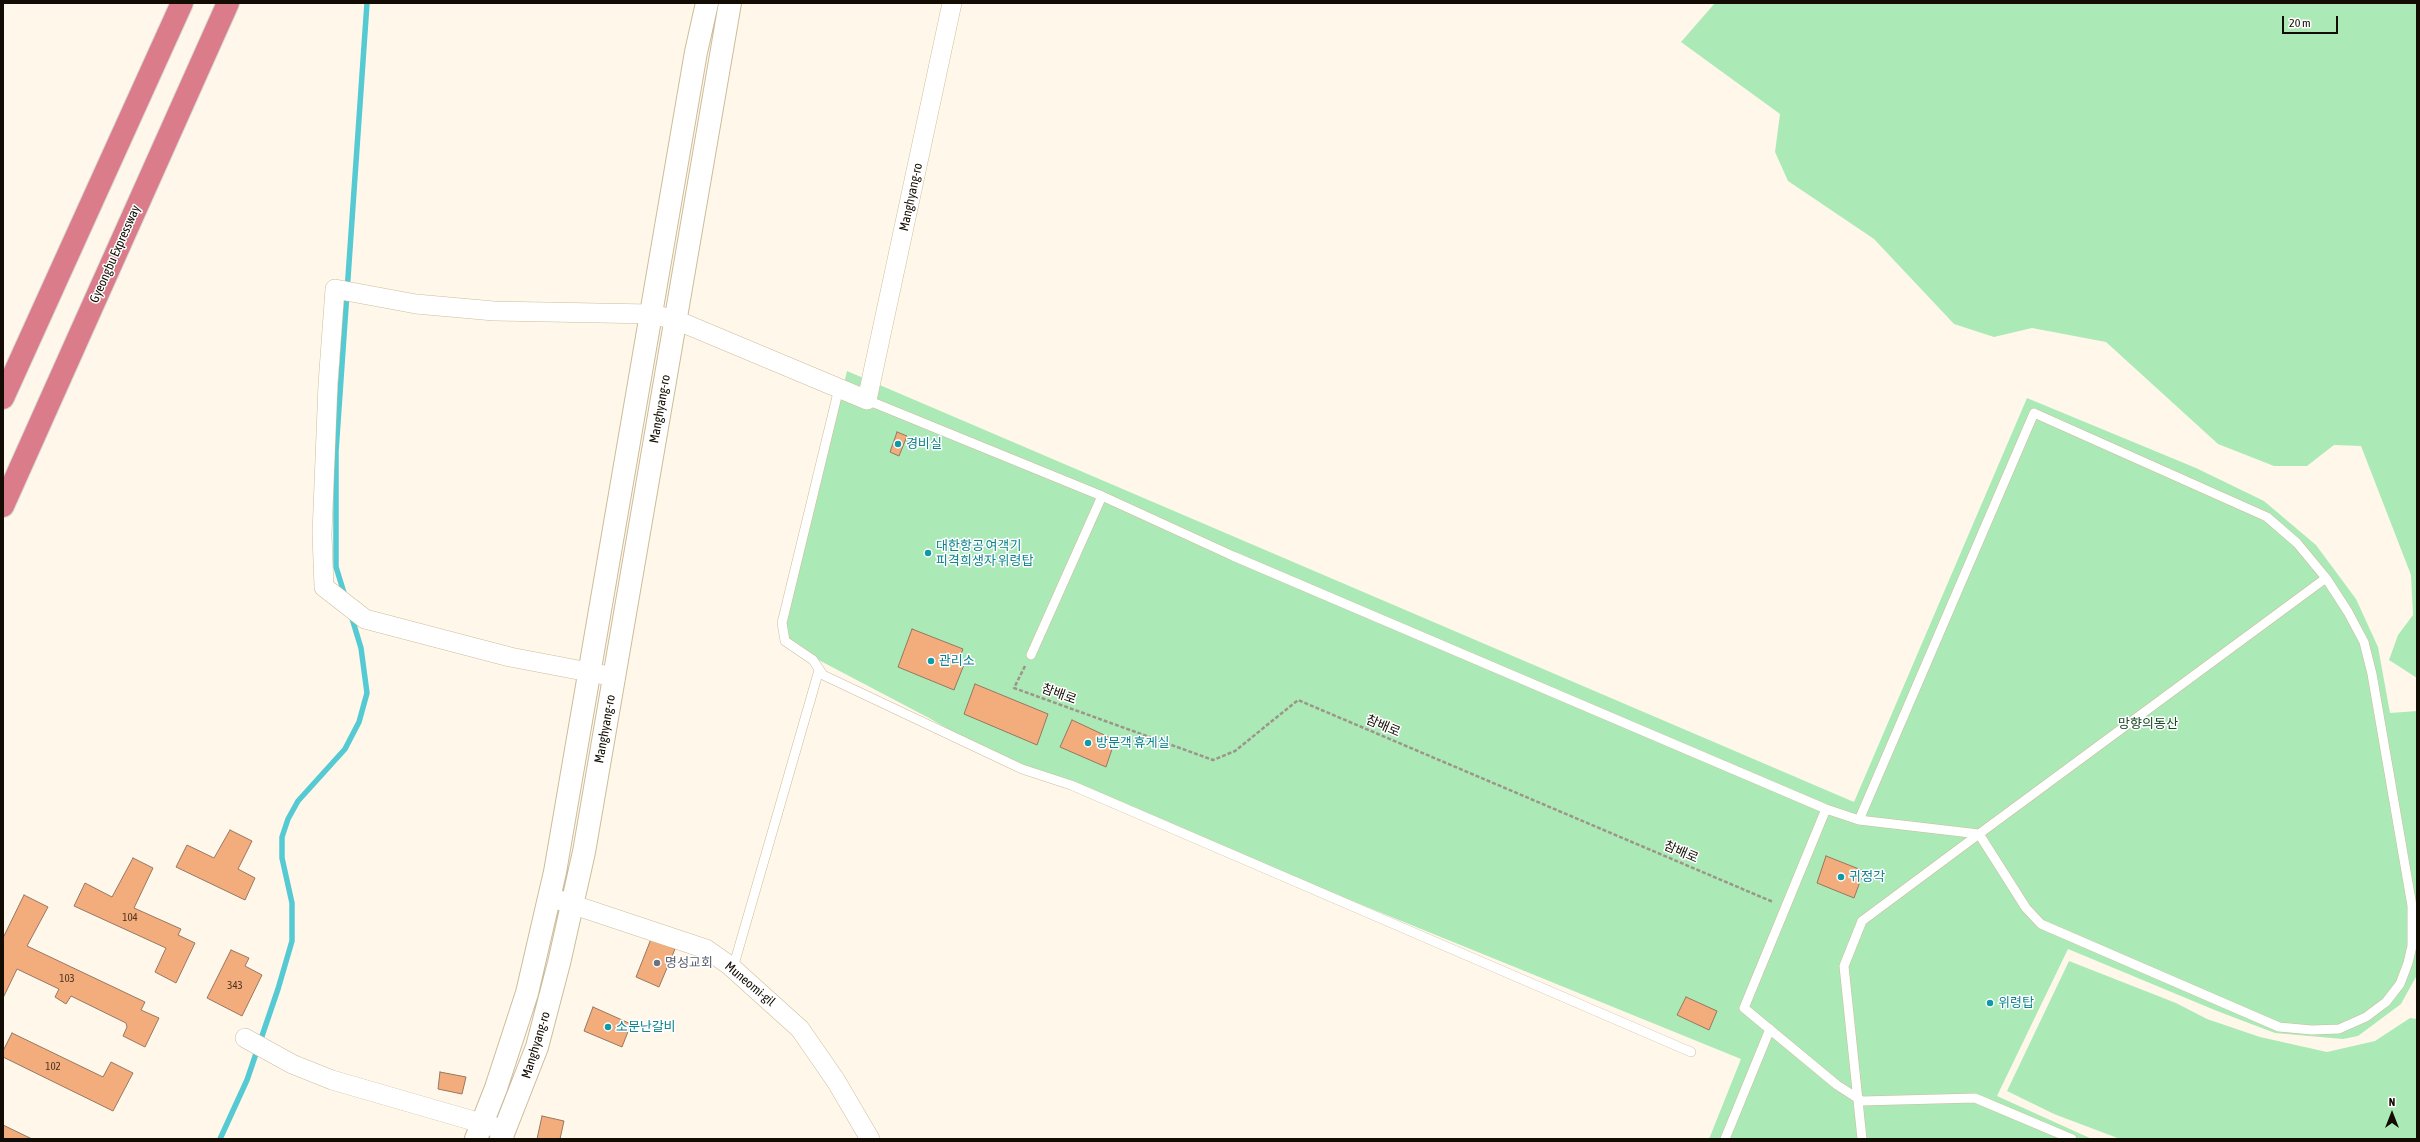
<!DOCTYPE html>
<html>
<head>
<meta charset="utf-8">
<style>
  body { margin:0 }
  #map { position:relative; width:2420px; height:1142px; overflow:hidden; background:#fff8ea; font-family:"Asap Condensed",sans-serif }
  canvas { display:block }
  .frame { position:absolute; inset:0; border:4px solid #120c02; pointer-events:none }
  .north { position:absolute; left:2372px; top:1094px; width:40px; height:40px; -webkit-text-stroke:3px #fff; paint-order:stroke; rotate:0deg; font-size:11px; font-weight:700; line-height:16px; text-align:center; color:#120c02 }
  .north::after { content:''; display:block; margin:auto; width:14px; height:18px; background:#120c02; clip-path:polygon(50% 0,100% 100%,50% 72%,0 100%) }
  .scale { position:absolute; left:2282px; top:16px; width:56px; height:18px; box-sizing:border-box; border:2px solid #120c02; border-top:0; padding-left:5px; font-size:12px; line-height:14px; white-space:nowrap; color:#120c02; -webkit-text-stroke:3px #fff; paint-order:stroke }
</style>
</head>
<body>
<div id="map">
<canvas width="2420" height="1142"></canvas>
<div class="frame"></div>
<div class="north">N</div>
<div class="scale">20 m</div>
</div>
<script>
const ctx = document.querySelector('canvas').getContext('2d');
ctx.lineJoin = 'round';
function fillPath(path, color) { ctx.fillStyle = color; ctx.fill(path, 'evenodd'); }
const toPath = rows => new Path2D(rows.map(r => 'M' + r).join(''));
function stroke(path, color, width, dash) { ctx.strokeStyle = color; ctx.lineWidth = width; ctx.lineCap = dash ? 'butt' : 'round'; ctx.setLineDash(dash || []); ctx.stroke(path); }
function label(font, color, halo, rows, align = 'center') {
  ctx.font = font + ' "Asap Condensed","Noto Sans KR",sans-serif'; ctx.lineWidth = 3; ctx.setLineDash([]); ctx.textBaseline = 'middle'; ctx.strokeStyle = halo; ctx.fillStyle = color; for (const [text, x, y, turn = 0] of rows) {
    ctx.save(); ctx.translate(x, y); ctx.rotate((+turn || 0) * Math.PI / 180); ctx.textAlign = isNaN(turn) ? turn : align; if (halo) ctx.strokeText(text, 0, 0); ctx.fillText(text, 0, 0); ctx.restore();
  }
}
const green = toPath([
  [1715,3,2417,3,2417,678,2389,660,2398,635,2413,615,2411,575,2361,446,2334,445,2307,466,2274,466,2218,444,2106,342,2032,328,1994,337,1954,324,1874,239,1788,181,1775,152,1780,114,1681,42],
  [847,371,1854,802,2027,398,2196,468,2264,501,2316,545,2356,599,2378,647,2390,713,2417,711,2417,975,2401,1004,2358,1036,2343,1039,2275,1033,2217,1011,2068,949,1997,1096,2092,1139,1709,1139,1741,1059,993,755,929,718,811,656,792,642,786,634,786,625],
  [2069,961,2176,1003,2207,1019,2260,1037,2327,1052,2375,1041,2410,1018,2417,1019,2417,1139,2120,1139,2054,1114,2007,1091]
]);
const stream = toPath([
  [345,596,336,567,336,451,367,3],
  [220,1139,247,1080,278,989,292,941,292,903,282,858,282,837,288,819,298,801,345,749,359,722,367,693,361,648,351,615]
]);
const building = toPath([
  [897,432,907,436,899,456,890,452,897,432],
  [912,629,963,649,959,659,965,662,954,690,898,667,912,629],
  [975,684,1048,714,1037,745,964,714,975,684],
  [1072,720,1115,740,1106,767,1060,747,1072,720],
  [230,830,252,841,238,869,255,878,245,900,176,867,187,845,214,858,230,830],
  [1826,856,1864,871,1854,898,1817,883,1826,856],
  [133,858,153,868,134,908,181,929,178,935,195,943,176,983,155,972,166,948,74,906,85,883,112,897,133,858],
  [24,895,48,907,27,946,145,1002,141,1010,159,1018,145,1047,123,1036,127,1027,126,1023,71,996,66,1004,55,997,59,989,17,969,3,998,3,938,24,895],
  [651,939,675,949,659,987,636,977,651,939],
  [231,950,249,958,245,966,262,975,242,1016,207,998,231,950],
  [1686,997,1717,1011,1709,1030,1677,1015,1686,997],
  [593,1007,631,1024,622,1047,584,1031,593,1007],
  [12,1033,103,1077,111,1062,133,1073,113,1111,3,1057,3,1051,12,1033],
  [440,1072,466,1077,462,1094,438,1089,440,1072],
  [542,1116,564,1121,560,1139,537,1139,542,1116],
  [3,1125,32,1139,3,1139,3,1125]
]);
const path = toPath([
  [1025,666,1014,688,1213,760,1235,751,1298,700,1773,902]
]);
const lane = toPath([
  [839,388,782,623,785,641,813,660,823,675,1022,769,1071,785,1691,1052],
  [867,400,1102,496,1233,556,1826,809,1859,820,1979,834,2326,578],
  [1031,655,1102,496],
  [1826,809,1744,1008,1837,1085,1862,1101,1975,1098,2072,1139],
  [1859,820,2034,413,2267,517,2297,543,2326,578,2348,612,2364,642,2372,674,2412,906,2412,946,2408,963,2400,984,2386,1002,2366,1017,2339,1029,2312,1030,2279,1027,2041,924,2026,908,1979,834,1862,921,1844,966,1862,1139],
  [733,968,819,670],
  [1725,1139,1770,1029]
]);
const street = toPath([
  [615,677,510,657,365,619,324,587,322,534,328,384,335,289,416,304,494,311,651,314,676,320,867,400,952,3],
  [550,897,706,949,729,965,800,1029,836,1081,870,1139],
  [245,1038,292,1064,332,1080,505,1130]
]);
const secondary = toPath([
  [476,1139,496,1088,527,993,555,872,696,52,707,3],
  [501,1139,537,1047,559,963,584,852,730,3]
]);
const highway = toPath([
  [3,398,182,3],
  [3,506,228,3]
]);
const markers = [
  [898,444,4,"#0f9aa8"],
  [928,553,4,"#0f9aa8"],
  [931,661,4,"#0f9aa8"],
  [1088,743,4,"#0f9aa8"],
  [1841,877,4,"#0f9aa8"],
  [657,963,4,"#6b7280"],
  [1990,1003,4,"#0f9aa8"],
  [608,1027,4,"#0f9aa8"]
];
const numberNames = [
  ["104",130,918],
  ["103",67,979],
  ["343",235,986],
  ["102",53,1067]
];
const streetNames = [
  ["Manghyang-ro",911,197,-78],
  ["Gyeongbu Expressway",115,254,-66],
  ["Manghyang-ro",660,409,-80],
  ["참배로",1059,694,20],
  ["참배로",1383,726,23],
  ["Manghyang-ro",605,729,-80],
  ["참배로",1681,852,23],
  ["Muneomi-gil",750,984,40],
  ["Manghyang-ro",536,1045,-73]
];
const cultureNames = [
  ["경비실",906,444],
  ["대한항공 여객기",936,546],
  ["피격희생자 위령탑",936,561],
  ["관리소",939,661],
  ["방문객 휴게실",1096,743],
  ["귀정각",1849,877],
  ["위령탑",1998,1003],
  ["소문난갈비",616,1027]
];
const parkNames = [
  ["망향의동산",2148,724]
];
const worshipNames = [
  ["명성교회",665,963]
];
fillPath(green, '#abeab6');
stroke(stream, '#56cad3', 5.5);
fillPath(building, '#f3ad7c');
stroke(building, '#967762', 1);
stroke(lane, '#cdbc9a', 10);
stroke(street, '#cdbc9a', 20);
stroke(secondary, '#cdbc9a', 24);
stroke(highway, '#d9d8d7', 24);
stroke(path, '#9c9589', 2.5, [4, 2]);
stroke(lane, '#fff', 9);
stroke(street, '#fff', 19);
stroke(secondary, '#fff', 22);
stroke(highway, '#db7c8a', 22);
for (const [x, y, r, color] of markers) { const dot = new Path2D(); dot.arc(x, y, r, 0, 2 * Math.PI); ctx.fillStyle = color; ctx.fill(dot); stroke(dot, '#fff', 1.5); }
label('11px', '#4a3420', null, numberNames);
label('13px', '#120c02', '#fff', streetNames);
label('13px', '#0d838f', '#fff', cultureNames, 'left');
label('13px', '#194a26', '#fff', parkNames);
label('13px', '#5b616d', '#fff', worshipNames, 'left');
</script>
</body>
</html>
